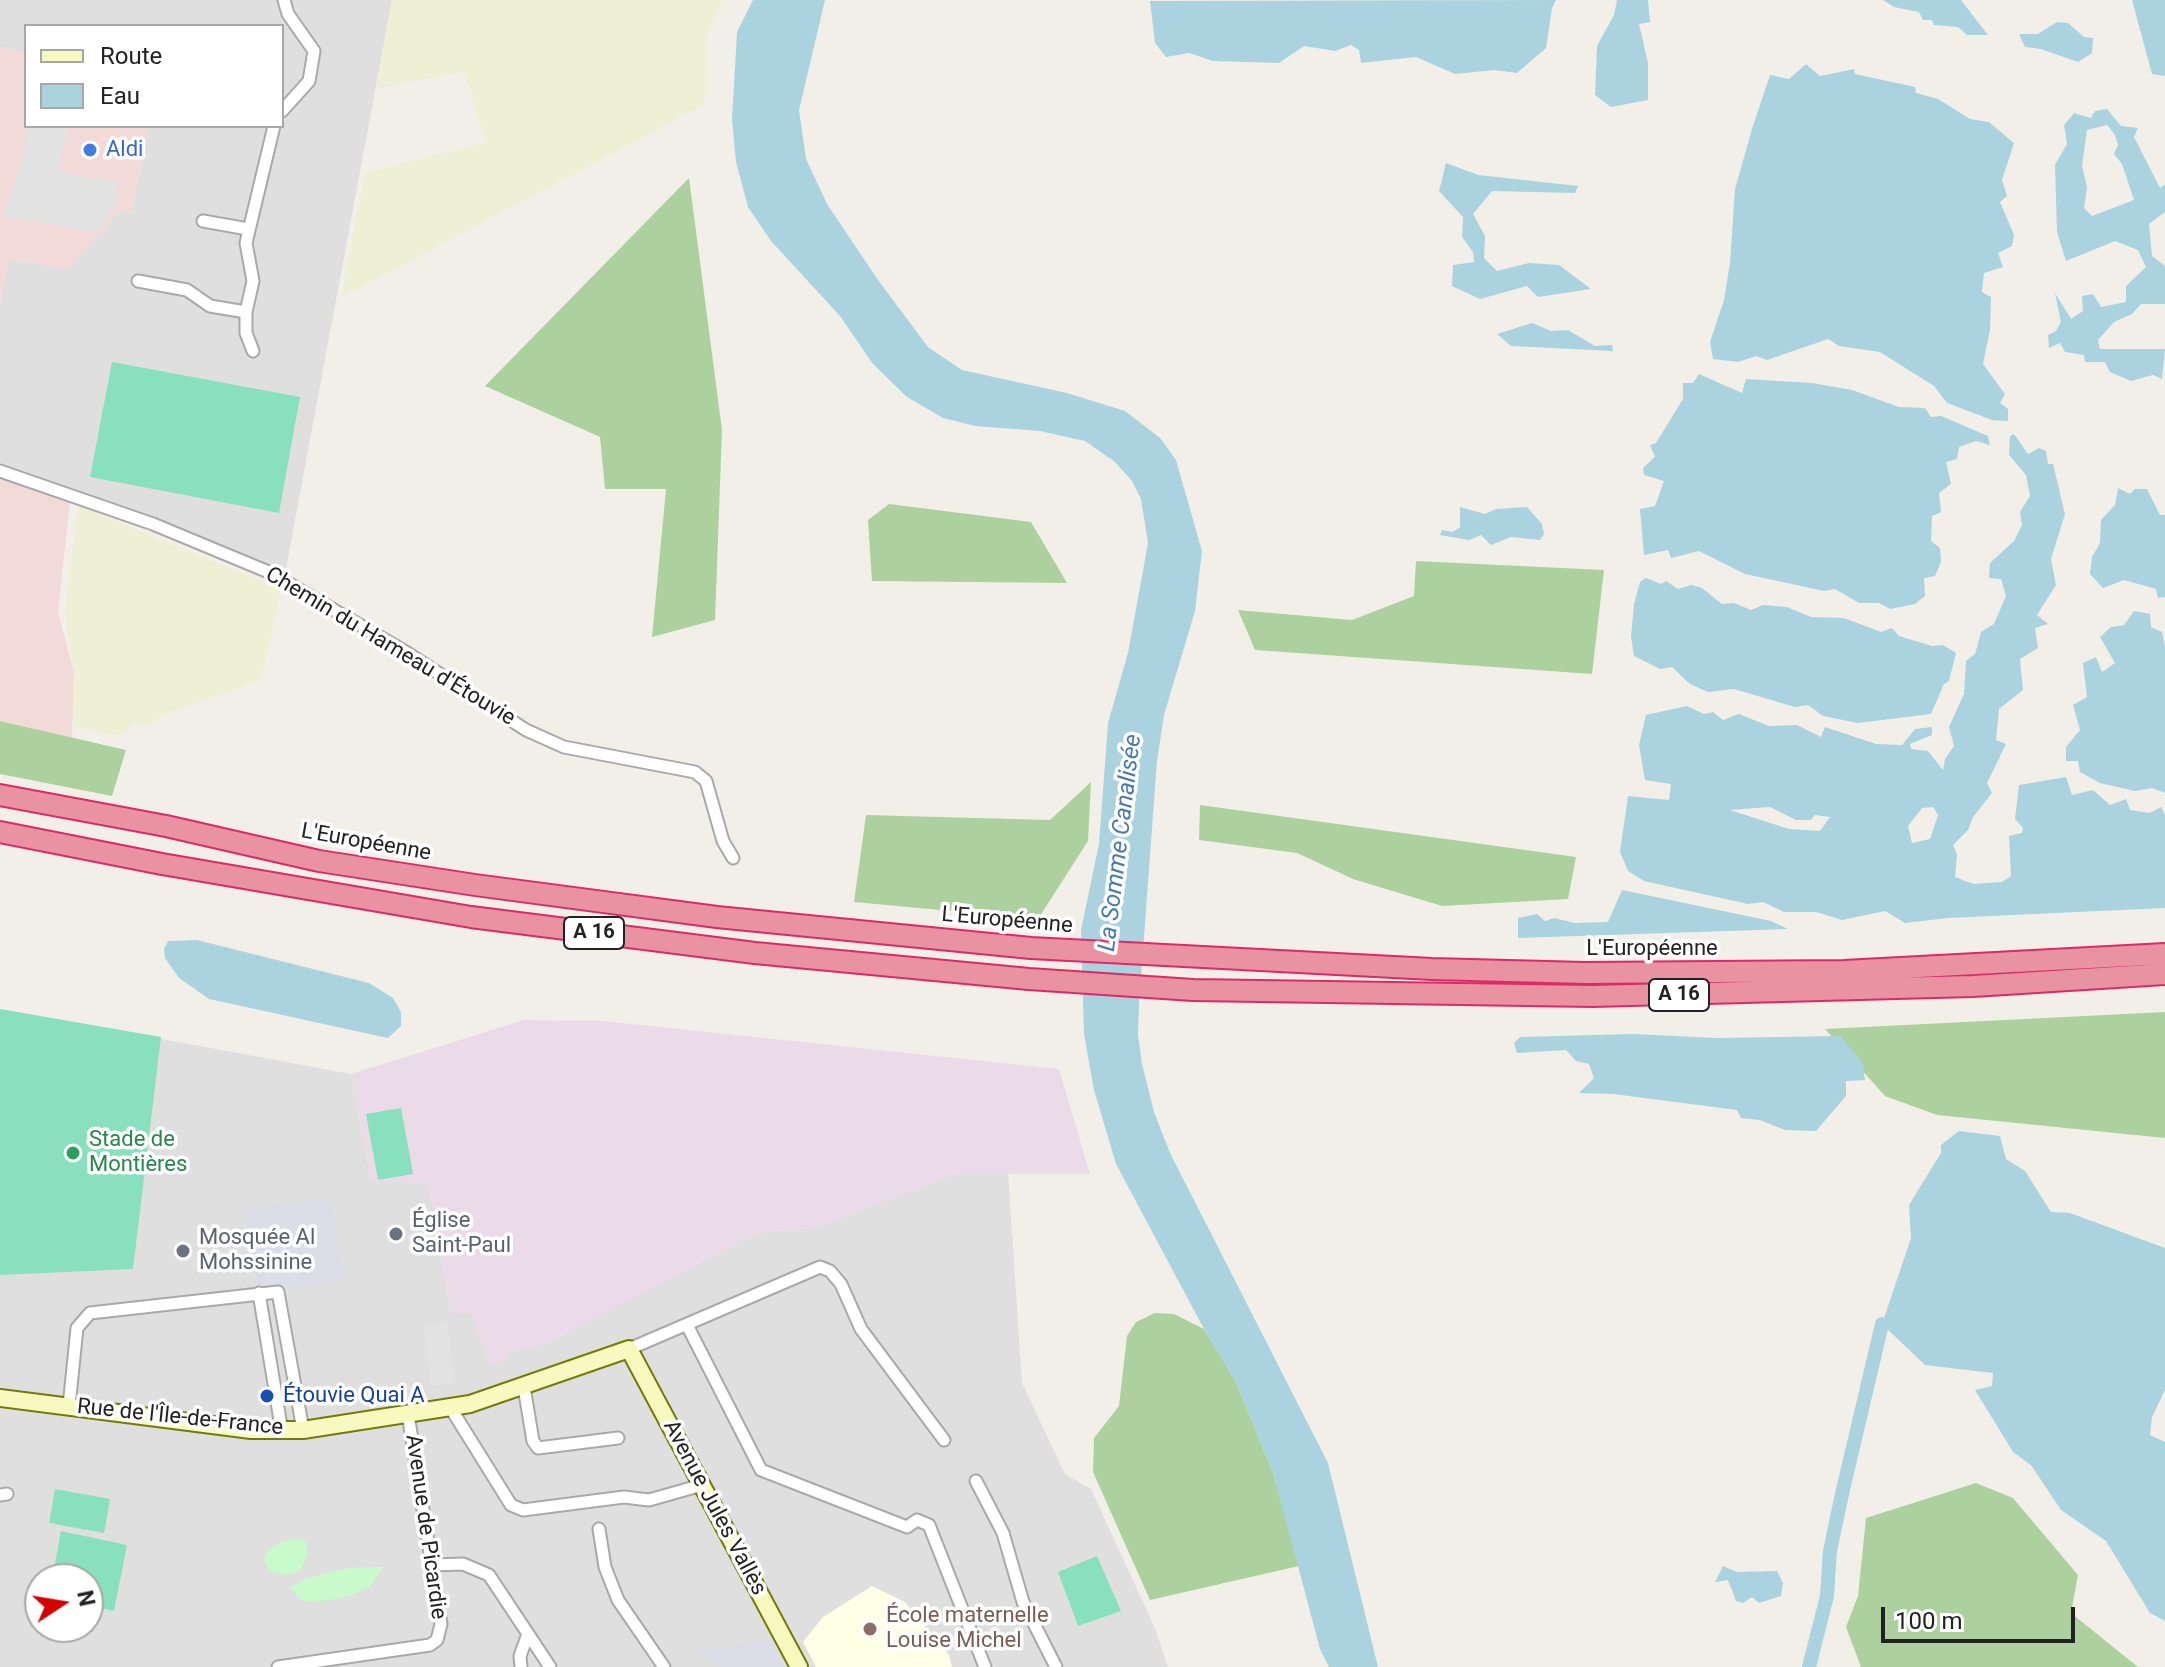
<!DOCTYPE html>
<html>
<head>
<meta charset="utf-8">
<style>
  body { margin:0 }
  #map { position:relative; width:2165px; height:1667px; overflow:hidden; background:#f2efe9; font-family:Roboto,sans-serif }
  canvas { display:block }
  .legend { position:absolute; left:24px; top:24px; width:260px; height:104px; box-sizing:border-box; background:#fff; border:2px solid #a7a7a7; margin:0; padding:10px 14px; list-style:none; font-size:24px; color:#222 }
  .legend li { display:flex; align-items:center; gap:16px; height:40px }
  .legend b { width:40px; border:2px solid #a7a7a7 }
  .north { position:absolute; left:24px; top:1563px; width:80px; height:80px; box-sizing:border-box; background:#fff; border:2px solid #a7a7a7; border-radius:50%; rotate:78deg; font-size:22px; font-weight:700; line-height:32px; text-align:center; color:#222 }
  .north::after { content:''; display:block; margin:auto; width:28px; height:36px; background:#d40000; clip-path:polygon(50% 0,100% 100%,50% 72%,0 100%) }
  .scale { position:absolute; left:1881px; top:1607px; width:194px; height:36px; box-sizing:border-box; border:4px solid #222; border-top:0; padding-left:10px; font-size:24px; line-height:28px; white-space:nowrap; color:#222; -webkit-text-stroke:6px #fff; paint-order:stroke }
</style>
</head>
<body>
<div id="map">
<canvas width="2165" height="1667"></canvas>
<ul class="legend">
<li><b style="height:10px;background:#f7fabf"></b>Route</li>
<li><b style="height:22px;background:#aad3df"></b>Eau</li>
</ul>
<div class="north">N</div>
<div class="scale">100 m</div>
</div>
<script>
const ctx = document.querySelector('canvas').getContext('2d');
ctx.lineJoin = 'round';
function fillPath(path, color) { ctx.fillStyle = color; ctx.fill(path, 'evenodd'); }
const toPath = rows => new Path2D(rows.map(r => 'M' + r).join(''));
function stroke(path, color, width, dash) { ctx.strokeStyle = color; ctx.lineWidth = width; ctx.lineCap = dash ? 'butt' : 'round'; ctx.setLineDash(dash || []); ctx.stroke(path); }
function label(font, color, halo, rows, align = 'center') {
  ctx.font = font + ' Roboto,sans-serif'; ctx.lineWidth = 7; ctx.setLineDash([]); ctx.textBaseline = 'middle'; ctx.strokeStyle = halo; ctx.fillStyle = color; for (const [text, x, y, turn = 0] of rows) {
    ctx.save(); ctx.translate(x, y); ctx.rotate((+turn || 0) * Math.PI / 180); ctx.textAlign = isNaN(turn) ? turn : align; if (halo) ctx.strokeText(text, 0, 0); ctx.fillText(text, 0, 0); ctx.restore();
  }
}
const residential = toPath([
  [0,0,392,0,285,574,0,465,0,306,8,259,68,269,120,210,131,213,149,126,282,126,282,26,26,26,26,53,0,47],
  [0,1009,351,1074,371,1180,428,1182,451,1312,471,1313,505,1353,546,1343,755,1233,813,1228,955,1174,1008,1172,1022,1383,1065,1474,1091,1489,1155,1628,1168,1667,0,1667],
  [40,1579,88,1579,88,1627,40,1627]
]);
const commercial = toPath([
  [0,47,26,53,26,126,149,126,131,213,120,210,68,270,9,259,0,306],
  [0,465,71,492,58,612,74,673,72,738,0,721]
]);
const industrial = toPath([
  [524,1020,603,1021,1059,1069,1090,1174,955,1174,813,1228,755,1233,593,1319,546,1343,506,1353,508,1359,490,1366,471,1313,451,1313,428,1182,371,1181,351,1074]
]);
const education = toPath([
  [872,1586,905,1602,949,1655,952,1667,816,1667,803,1642,823,1617]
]);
const farmland = toPath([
  [392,0,722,0,707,36,704,105,341,298,365,173,486,142,464,71,376,89],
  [78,506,281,589,262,676,251,684,164,714,154,723,132,726,119,735,73,727,74,673,65,614]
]);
const forest = toPath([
  [689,178,722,430,715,620,652,637,666,489,605,489,600,437,485,386],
  [889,504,1031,522,1067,583,872,581,868,520],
  [1416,561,1604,570,1592,674,1255,650,1238,610,1352,620,1414,596],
  [0,721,126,750,112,796,0,774],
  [1091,782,1088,841,1038,919,854,902,866,815,1050,820],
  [1200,805,1576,857,1568,899,1442,906,1353,879,1297,853,1199,840],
  [2165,1012,2165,1138,1937,1115,1885,1096,1825,1029],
  [1155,1313,1174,1314,1204,1329,1235,1380,1273,1472,1299,1566,1150,1600,1093,1472,1094,1438,1119,1406,1127,1336,1136,1322],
  [1976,1483,2013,1498,2078,1575,2071,1613,2138,1667,1861,1667,1846,1627,1858,1596,1866,1518]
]);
const park = toPath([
  [299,1539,306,1542,308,1554,300,1571,285,1575,269,1571,264,1559,267,1551,284,1541],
  [384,1567,369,1587,348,1597,311,1602,302,1600,290,1588,305,1579,348,1568]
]);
const pitch = toPath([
  [112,362,300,397,279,513,90,477],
  [0,1009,161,1037,133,1269,0,1275],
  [401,1108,413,1174,378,1180,366,1114],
  [55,1489,110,1499,104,1533,49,1523],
  [61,1531,127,1545,114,1611,88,1605,88,1579,52,1579],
  [1097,1556,1121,1611,1078,1626,1058,1572]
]);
const parking = toPath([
  [28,126,67,126,59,172,119,182,116,205,97,232,3,216,21,165],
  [447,1323,454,1383,431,1386,424,1325]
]);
const plaza = toPath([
  [331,1198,346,1278,259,1293,244,1210],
  [772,1638,785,1667,717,1667,711,1658,690,1651,743,1646]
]);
const water = toPath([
  [753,0,825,0,799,110,806,159,827,204,878,280,928,347,962,370,1067,393,1125,411,1160,438,1176,460,1202,551,1195,611,1164,715,1157,761,1139,1004,1138,1035,1142,1064,1154,1112,1170,1153,1328,1463,1378,1667,1329,1667,1320,1649,1273,1472,1235,1380,1204,1329,1116,1164,1094,1090,1084,1034,1081,930,1099,844,1108,723,1128,653,1148,543,1141,499,1132,481,1115,462,1085,441,1040,431,975,426,943,418,907,397,873,364,840,316,771,241,748,207,736,162,732,119,737,32],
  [1556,0,1552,8,1546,48,1517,73,1494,70,1455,74,1416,57,1361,63,1359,50,1351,45,1335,51,1304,46,1279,63,1213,61,1189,53,1166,57,1155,43,1150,1],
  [1617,0,1648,0,1650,22,1639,24,1648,63,1648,100,1611,107,1595,95,1597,46,1614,15],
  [1883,0,1961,0,1988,35,1967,35,1958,27,1934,25,1932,20,1923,20,1919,12,1894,7],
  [2132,0,2165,0,2165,76,2152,74],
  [2057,22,2068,23,2084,37,2093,38,2092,53,2078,62,2041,49,2025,47,2019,34,2038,34],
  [1806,64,1820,76,1854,69,1855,74,1915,87,1916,93,1938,99,1970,119,1989,122,2014,143,2002,180,2007,196,2000,202,2014,235,2012,246,1998,253,2003,267,1984,273,1982,292,1991,297,1990,330,1983,364,2005,394,2000,403,2008,409,2008,421,1992,420,1947,403,1934,386,1880,352,1839,346,1828,339,1767,360,1756,356,1738,362,1713,359,1710,342,1724,300,1730,263,1735,189,1752,129,1770,75,1789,79],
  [2107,109,2121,126,2138,128,2134,137,2160,188,2165,184,2165,212,2149,224,2152,256,2165,266,2165,304,2141,304,2132,314,2114,322,2098,340,2100,349,2165,349,2162,379,2153,375,2131,381,2110,372,2105,362,2085,362,2084,355,2065,352,2060,343,2049,348,2048,335,2056,331,2061,322,2055,293,2071,319,2083,311,2082,296,2093,294,2101,307,2126,302,2126,286,2146,267,2138,250,2115,241,2066,261,2057,232,2055,165,2067,144,2064,125,2074,113,2091,118,2095,111],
  [2107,125,2115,135,2118,145,2114,154,2122,164,2134,200,2092,216,2084,208,2087,187,2082,166,2087,130],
  [1446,163,1478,175,1578,186,1575,193,1492,191,1473,214,1485,236,1484,258,1497,271,1529,263,1559,265,1591,289,1538,297,1527,286,1480,299,1452,286,1453,265,1474,262,1473,252,1462,237,1463,217,1439,191],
  [1532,323,1551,331,1568,330,1595,346,1612,345,1613,351,1511,346,1497,334],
  [1699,374,1742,393,1746,379,1812,383,1852,390,1899,407,1925,408,1931,417,1941,416,1988,436,1990,445,1976,441,1959,447,1957,459,1946,462,1951,484,1939,493,1941,512,1932,516,1931,541,1940,548,1941,562,1935,576,1924,578,1925,596,1915,604,1890,609,1879,603,1859,603,1835,589,1824,591,1745,574,1699,551,1671,558,1668,550,1644,555,1640,509,1655,506,1664,481,1644,475,1643,468,1655,457,1650,445,1656,443,1683,399,1683,383,1693,383],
  [2014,434,2028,454,2039,448,2046,451,2048,464,2053,464,2065,514,2051,559,2056,585,2037,615,2048,624,2035,628,2038,648,2020,659,2023,690,1999,709,1996,740,2006,744,1987,783,1992,793,1973,817,1968,830,1953,845,1957,854,1955,877,1973,884,2002,882,2011,876,2009,836,2022,833,2023,828,2015,819,2019,785,2066,777,2072,795,2093,790,2110,805,2126,799,2130,810,2150,813,2161,807,2165,815,2165,908,1948,918,1905,923,1885,911,1842,920,1816,912,1784,912,1763,902,1748,904,1644,881,1628,871,1620,852,1628,796,1669,800,1671,784,1645,780,1639,745,1646,715,1687,706,1704,714,1713,712,1723,720,1739,714,1769,726,1797,725,1821,737,1825,727,1876,744,1902,745,1915,729,1932,727,1932,735,1910,744,1911,749,1928,751,1943,770,1945,759,1954,746,1949,727,1964,694,1966,661,1975,654,1981,632,1994,624,2006,596,2001,579,1989,578,1990,563,2014,541,2022,525,2020,512,2030,496,2026,475,2009,455,2010,436],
  [1770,807,1796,820,1811,820,1815,815,1830,817,1820,831,1789,829,1730,810],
  [1933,807,1938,815,1930,839,1912,843,1908,826,1922,808],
  [2118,488,2130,494,2135,489,2147,489,2160,515,2165,515,2165,597,2158,598,2156,589,2124,580,2103,588,2090,574,2092,557,2100,543,2101,520,2115,505],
  [1460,507,1485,514,1496,509,1527,507,1542,524,1544,534,1540,540,1511,537,1491,545,1481,535,1469,540,1440,535,1442,530,1453,532,1460,527],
  [1646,578,1661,584,1666,581,1678,589,1691,585,1702,588,1722,604,1734,603,1751,610,1763,605,1787,607,1811,617,1844,618,1881,632,1892,628,1899,636,1932,646,1943,645,1956,653,1949,681,1944,684,1931,714,1858,723,1823,716,1808,705,1795,707,1734,689,1708,692,1690,684,1672,667,1660,669,1634,656,1631,637,1634,604,1640,582],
  [2134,611,2150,614,2151,627,2162,632,2165,647,2165,793,2152,788,2135,791,2100,783,2080,772,2078,761,2066,761,2066,747,2080,730,2073,705,2087,697,2083,663,2096,657,2102,672,2115,663,2100,637,2111,627,2124,625],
  [1622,890,1771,921,1788,929,1518,938,1518,918,1537,914,1545,921,1554,918,1575,923,1608,922],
  [197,940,369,983,393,998,401,1012,401,1026,388,1038,209,999,179,978,165,958,164,949,168,941],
  [1633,1034,1717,1038,1840,1036,1862,1061,1865,1080,1846,1081,1846,1096,1816,1131,1785,1130,1760,1120,1741,1118,1737,1110,1613,1094,1579,1093,1594,1078,1589,1064,1576,1061,1566,1050,1517,1053,1514,1043,1520,1037],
  [1959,1131,2000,1136,2006,1159,2025,1171,2051,1212,2070,1213,2165,1248,2165,1390,2152,1417,2150,1435,2165,1442,2165,1621,2150,1613,2106,1541,2061,1510,2031,1465,2013,1452,1975,1390,1992,1386,1993,1373,1925,1365,1882,1324,1911,1238,1909,1205,1941,1153,1941,1145],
  [1723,1566,1737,1572,1777,1571,1783,1583,1781,1596,1759,1603,1752,1597,1743,1603,1736,1601,1728,1580,1715,1582]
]);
const canal = toPath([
  [1809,1667,1827,1596,1830,1551,1842,1494,1882,1324]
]);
const street = toPath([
  [282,111,309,81,314,51,288,14,284,0],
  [203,221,248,229],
  [138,281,187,290,210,306,246,312],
  [253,351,246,333,246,312,253,281,246,243,274,126],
  [0,471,153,524,271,573,409,654,526,730,564,747,695,772,706,781,723,841,733,858],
  [259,1293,282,1432],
  [687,1325,761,1470,907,1527,917,1520,929,1525,985,1667],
  [629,1349,820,1267,830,1271,841,1284,861,1329,944,1440],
  [524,1387,533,1441,538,1448,618,1438],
  [69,1406,77,1328,90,1313,278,1292,303,1430],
  [450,1407,511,1505,523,1510,624,1497,649,1500,702,1485],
  [976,1481,1003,1533,1023,1602,1056,1667],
  [0,1495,7,1494],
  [599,1529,605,1567,618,1600,664,1667],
  [432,1565,463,1564,489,1575,550,1667],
  [278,1667,430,1645,437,1640,441,1624,408,1414],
  [521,1667,520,1656,528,1634]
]);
const secondary = toPath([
  [0,1398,251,1430,303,1430,470,1404,629,1349,799,1667]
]);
const highway = toPath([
  [0,795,166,826,319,861,475,885,717,917,1031,948,1432,969,1585,973,1844,971,2165,954],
  [0,832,162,864,471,917,755,953,1029,979,1193,990,1593,996,1973,986,2165,974]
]);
const markers = [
  [90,150,8,"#3f7fe0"],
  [73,1153,8,"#2e9e5b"],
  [396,1234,8,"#6b7280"],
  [183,1251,8,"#6b7280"],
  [267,1396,8,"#1a4fb4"],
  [870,1629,8,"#8d6e63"]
];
const shields = [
  [594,933,60],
  [1679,995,60]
];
const shieldNames = [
  ["A 16",594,933],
  ["A 16",1679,995]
];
const shopNames = [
  ["Aldi",106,150]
];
const streetNames = [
  ["Chemin du Hameau d'Étouvie",390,647,31],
  ["L'Européenne",366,843,10],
  ["L'Européenne",1007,921,5],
  ["L'Européenne",1652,949],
  ["Rue de l'Île-de-France",180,1418,6],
  ["Avenue Jules Vallès",714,1508,62],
  ["Avenue de Picardie",425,1527,82]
];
const leisureNames = [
  ["Stade de",89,1140],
  ["Montières",89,1165]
];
const worshipNames = [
  ["Église",412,1221],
  ["Saint-Paul",412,1246],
  ["Mosquée Al",199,1238],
  ["Mohssinine",199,1263]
];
const transitNames = [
  ["Étouvie Quai A",283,1396]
];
const educationNames = [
  ["École maternelle",886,1616],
  ["Louise Michel",886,1641]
];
const waterNames = [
  ["La Somme Canalisée",1121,843,-83]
];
fillPath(residential, '#e0dfdf');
fillPath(commercial, '#f2dad9');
fillPath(industrial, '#ebdbe8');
fillPath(education, '#ffffe5');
fillPath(farmland, '#eef0d5');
fillPath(forest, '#add19e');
fillPath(park, '#c8facc');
fillPath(pitch, '#88e0be');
fillPath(parking, '#e2e2e2');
fillPath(plaza, '#dddde8');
fillPath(water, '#aad3df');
stroke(canal, '#aad3df', 14);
stroke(street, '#a9a9a9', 15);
stroke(secondary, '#707d05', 20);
stroke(highway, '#dc2a67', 24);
stroke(street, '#fff', 11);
stroke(secondary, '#f7fabf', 16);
stroke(highway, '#e892a2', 20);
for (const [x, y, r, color] of markers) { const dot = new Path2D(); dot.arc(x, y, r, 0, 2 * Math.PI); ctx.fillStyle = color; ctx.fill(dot); stroke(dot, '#fff', 3); }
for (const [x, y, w] of shields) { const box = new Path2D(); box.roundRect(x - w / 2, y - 16, w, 32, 6); ctx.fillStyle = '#fff'; ctx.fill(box); stroke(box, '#222', 2); }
label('bold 20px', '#222', null, shieldNames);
label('22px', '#366cbe', '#fff', shopNames, 'left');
label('22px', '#222', '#fff', streetNames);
label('22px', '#27864d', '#fff', leisureNames, 'left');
label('22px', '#5b616d', '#fff', worshipNames, 'left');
label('22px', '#164399', '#fff', transitNames, 'left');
label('22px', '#785e54', '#fff', educationNames, 'left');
label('italic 24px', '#4a7aab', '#fff', waterNames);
</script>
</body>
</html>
